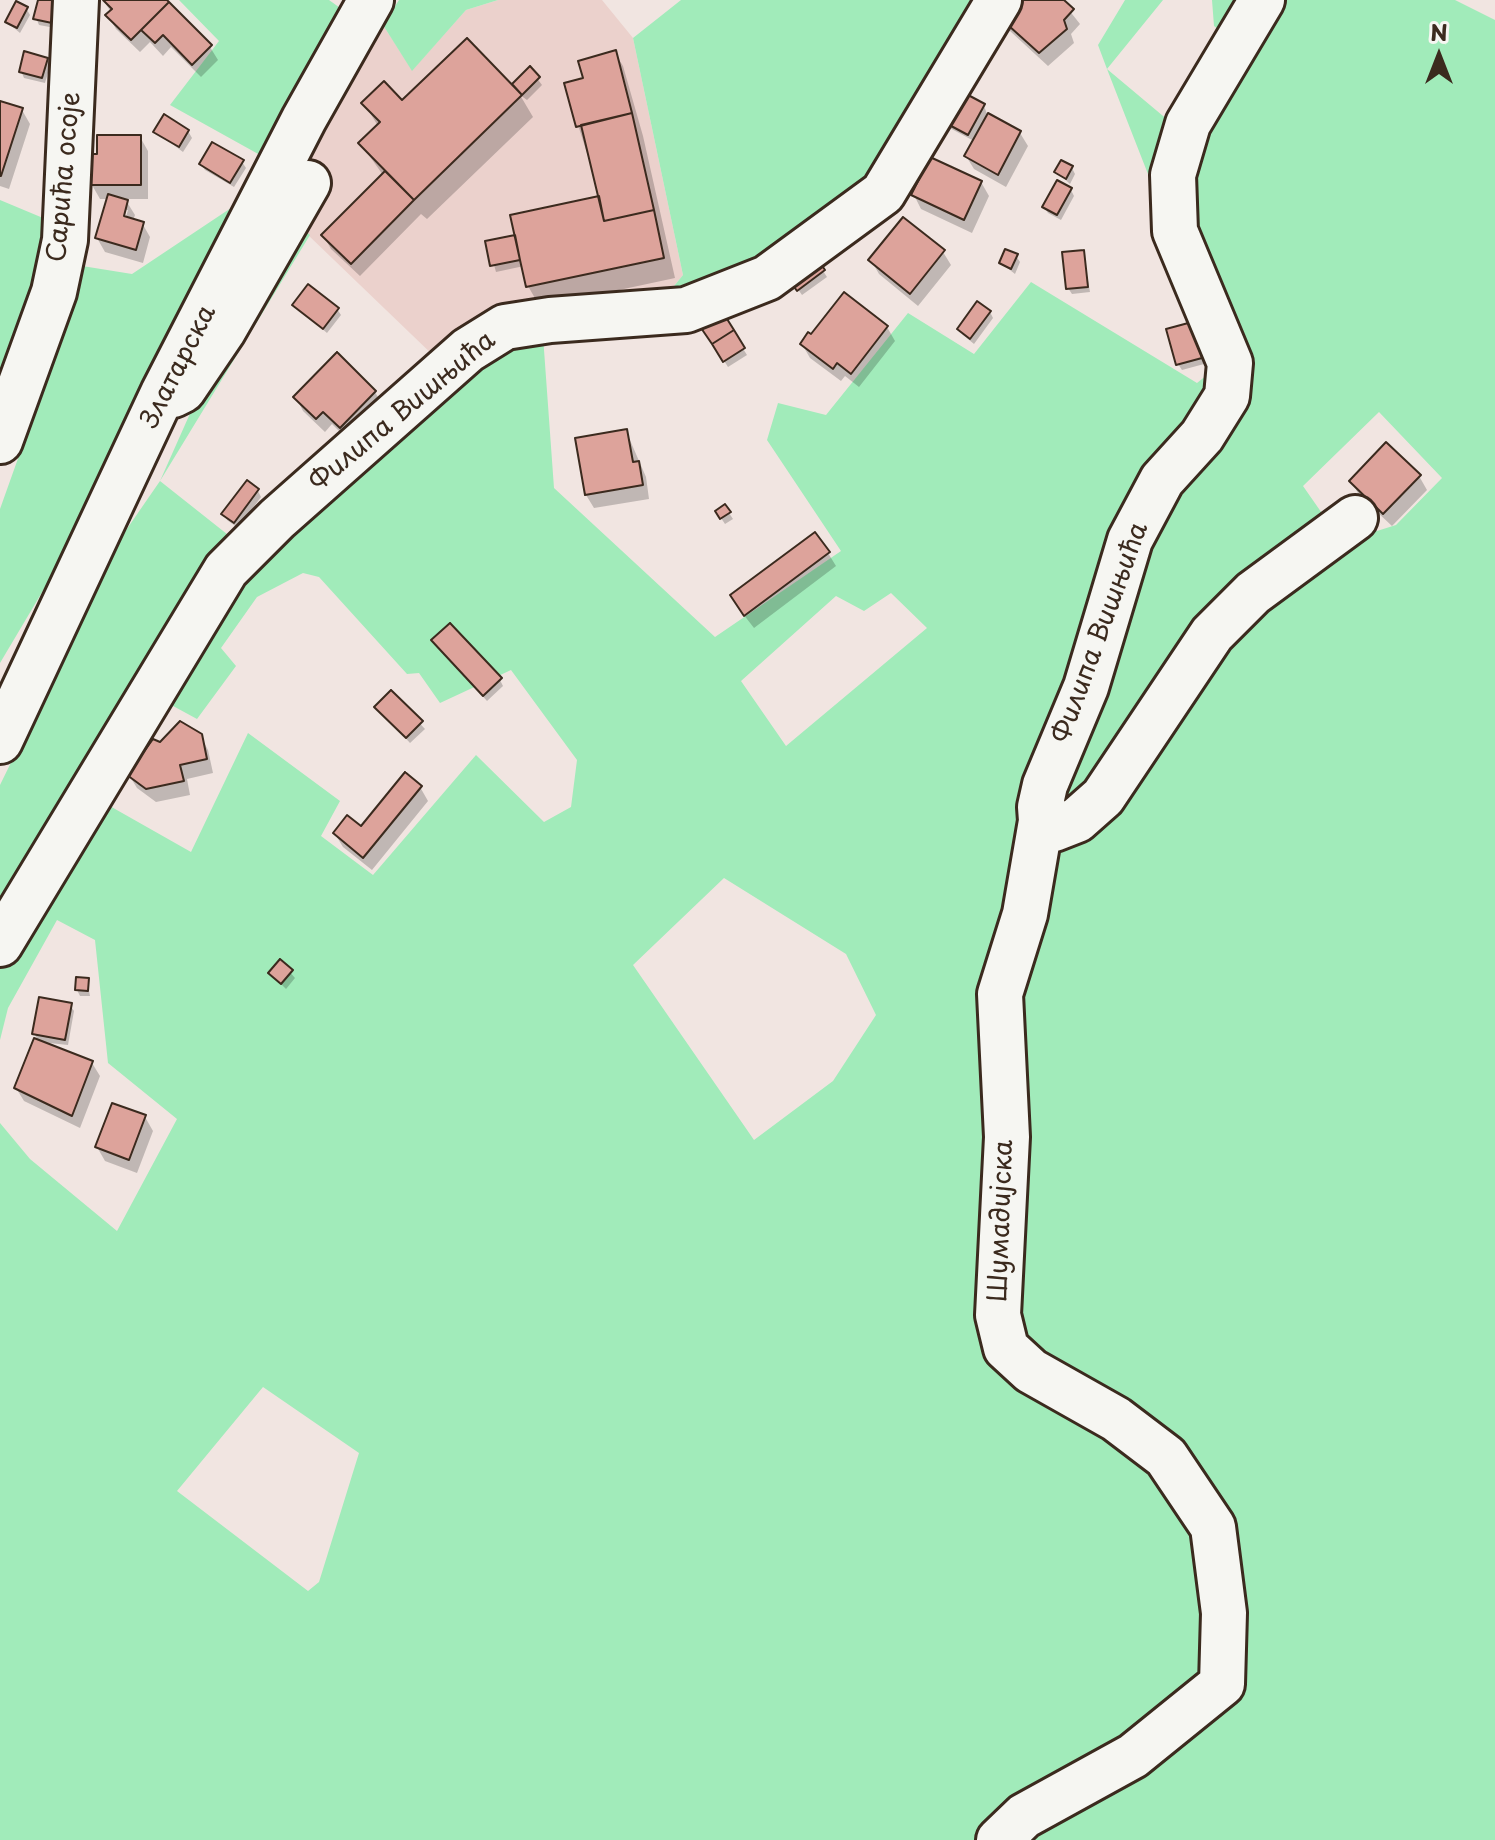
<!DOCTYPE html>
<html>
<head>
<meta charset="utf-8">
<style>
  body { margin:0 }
  #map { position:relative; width:1495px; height:1840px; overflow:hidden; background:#f1e5e1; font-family:"Playpen Sans",sans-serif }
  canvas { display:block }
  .north { position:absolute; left:1399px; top:16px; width:80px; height:80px; -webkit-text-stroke:6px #f6f6f2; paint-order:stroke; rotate:0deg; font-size:22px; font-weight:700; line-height:32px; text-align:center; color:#3b2a1e }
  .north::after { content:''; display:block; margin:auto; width:28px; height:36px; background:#3b2a1e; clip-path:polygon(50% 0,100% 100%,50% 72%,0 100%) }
</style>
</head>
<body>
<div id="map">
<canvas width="1495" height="1840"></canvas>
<div class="north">N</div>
</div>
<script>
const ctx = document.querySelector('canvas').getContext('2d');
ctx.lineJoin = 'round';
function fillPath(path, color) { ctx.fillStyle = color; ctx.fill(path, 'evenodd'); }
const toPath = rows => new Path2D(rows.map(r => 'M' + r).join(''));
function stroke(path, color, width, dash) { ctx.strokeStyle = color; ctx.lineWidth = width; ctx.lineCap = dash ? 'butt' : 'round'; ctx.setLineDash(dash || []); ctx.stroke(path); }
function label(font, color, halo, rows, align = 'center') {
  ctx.font = font + ' "Playpen Sans",sans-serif'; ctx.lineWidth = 6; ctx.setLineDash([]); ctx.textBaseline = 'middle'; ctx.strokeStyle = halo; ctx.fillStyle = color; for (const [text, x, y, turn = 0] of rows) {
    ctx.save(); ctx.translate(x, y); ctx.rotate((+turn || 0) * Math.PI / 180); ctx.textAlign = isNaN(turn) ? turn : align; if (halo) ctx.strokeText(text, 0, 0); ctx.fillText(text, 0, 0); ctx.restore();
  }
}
const built = toPath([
  [498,0,602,0,633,38,683,275,670,291,437,359,281,209,383,25,412,70,466,10]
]);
const green = toPath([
  [179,0,329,0,343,10,269,160,170,105,219,41],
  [399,0,498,0,466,10,412,71,383,25],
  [681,0,1003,0,868,184,774,287,543,336,554,488,715,637,841,551,767,440,778,403,826,415,908,313,974,354,1031,282,1197,383,1222,363,1128,123,1107,69,1098,45,1125,0,1163,0,1107,69,1175,126,1230,38,1214,26,1212,0,1455,0,1495,20,1495,1840,0,1840,0,1123,30,1159,117,1231,177,1119,108,1063,95,940,57,920,8,1008,0,1040,0,785,122,536,160,481,281,209,310,235,160,481,237,542,437,359,670,291,683,275,633,38],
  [1379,412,1442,478,1396,525,1342,542,1303,486],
  [303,573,319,577,407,674,419,673,440,703,511,670,577,760,571,807,544,822,476,755,373,875,321,836,340,801,248,733,191,852,78,788,140,688,197,719,236,666,221,648,257,597],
  [891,593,927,628,786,746,741,681,836,596,864,611],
  [724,878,846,954,876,1015,833,1081,754,1140,633,965],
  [263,1387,359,1453,319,1582,308,1591,177,1491],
  [249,196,114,471,0,663,0,509,77,293,76,265,132,274],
  [0,200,55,223,0,388]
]);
const shadow = toPath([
  [40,0,59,0,55,28,39,25,36,18],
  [103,0,164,0,210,47,218,60,201,77,171,47,163,56,150,42,140,52,116,29,108,15,111,12],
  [1061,0,1080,24,1071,34,1074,43,1048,66,1010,31,1002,18],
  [26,8,30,15,20,33,7,22],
  [615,53,623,66,643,136,675,278,540,307,528,286,524,266,496,272,488,243,517,237,601,197,579,128,583,123,578,127,566,85,586,79],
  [47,59,50,66,45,83,24,78,21,71],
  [530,69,542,85,527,100,520,95,533,117,427,219,421,214,360,276,331,249,323,235,383,175,361,144,378,126,364,103,402,103,512,87],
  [0,103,22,110,30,124,9,189,0,186],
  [984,106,987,114,1020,133,1028,146,1006,187,974,169,966,156,974,141,944,125],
  [188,131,192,138,183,152,156,132],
  [140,137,148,151,148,199,125,199,135,215,133,221,142,223,150,237,143,263,105,252,97,238,108,199,100,199,92,185],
  [124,210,128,210,123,226],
  [242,162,246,168,234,187,205,170,201,164],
  [1072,168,1075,174,1070,184,1057,172],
  [981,182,989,196,972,233,921,209,914,195],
  [1071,190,1074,196,1061,220,1048,213,1044,207],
  [943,252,951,265,918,306,879,274,871,260],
  [1083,252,1090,292,1072,294,1068,288],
  [812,254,827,277,802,295,786,272],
  [1016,256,1020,262,1015,274,1001,263],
  [294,305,337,309,341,315,327,333],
  [990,312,993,318,974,344,963,335,959,329],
  [721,314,747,355,728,367,702,326],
  [887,327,895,341,859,387,845,376,841,381,810,358,802,344],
  [1194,330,1204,364,1182,370,1178,364],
  [375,392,383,406,349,441,332,424,325,432,303,411,296,397],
  [626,431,646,477,649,499,594,508,586,495],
  [1419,476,1427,490,1392,526,1359,495,1351,481],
  [258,491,261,497,238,528,227,520,224,514],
  [725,507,733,519,725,524,717,512],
  [828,553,836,566,754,628,740,610],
  [437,646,500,680,503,686,487,701],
  [391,693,425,729,410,743,377,707],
  [200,735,208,750,213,773,187,779,190,795,156,802,137,788,129,775,161,744],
  [420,787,428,801,372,870,343,847,335,834,361,829],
  [280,961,295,978,286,989,270,973],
  [87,980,90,996,80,996,77,990],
  [70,1005,74,1011,68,1045,40,1042,92,1063,100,1076,80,1128,24,1101,16,1088,39,1042,34,1033],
  [145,1117,153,1131,137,1173,105,1161,97,1147]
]);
const building = toPath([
  [38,0,58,0,52,23,33,19,38,0],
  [103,0,167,0,169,2,131,40,105,15,112,9,103,0],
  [1015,0,1064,0,1074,9,1064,20,1067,29,1039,53,999,17,1015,0],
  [16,1,28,7,17,28,5,22,16,1],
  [169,2,212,45,192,65,163,35,155,43,141,30,169,2],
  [467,38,522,95,414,200,358,143,380,122,361,103,384,81,402,100,467,38],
  [616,50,632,113,576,127,564,83,583,78,578,61,616,50],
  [24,51,48,58,42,78,19,72,24,51],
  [530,66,540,77,522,95,512,84,530,66],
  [955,88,985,104,968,135,938,119,955,88],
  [0,101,23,108,1,176,0,176,0,101],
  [632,113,654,210,604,221,581,125,632,113],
  [988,113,1021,131,998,175,964,156,988,113],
  [164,114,189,130,179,147,153,132,164,114],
  [97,135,141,135,141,185,90,185,90,154,97,154,97,135],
  [212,142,244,160,230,183,199,164,212,142],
  [930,157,982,181,964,220,911,195,930,157],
  [1061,160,1073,166,1066,179,1054,172,1061,160],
  [385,171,414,200,351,264,321,235,385,171],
  [1057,180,1072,188,1057,215,1042,207,1057,180],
  [108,194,128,200,124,216,144,222,136,250,95,238,108,194],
  [599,196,604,221,654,210,664,258,526,287,510,215,599,196],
  [903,217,945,250,910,294,868,260,903,217],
  [515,235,520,260,490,266,485,241,515,235],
  [1005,249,1018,254,1011,269,999,263,1005,249],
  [1084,250,1088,287,1066,289,1062,252,1084,250],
  [812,251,825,270,797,291,783,271,812,251],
  [308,284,339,308,323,329,292,305,308,284],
  [844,292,888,326,851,374,837,363,833,369,800,344,808,332,811,334,844,292],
  [977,301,991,311,970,339,957,329,977,301],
  [722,311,734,330,712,344,699,325,722,311],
  [1192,322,1202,358,1176,365,1166,329,1192,322],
  [734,330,745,348,723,362,712,344,734,330],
  [337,352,376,391,340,428,323,412,316,419,293,397,337,352],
  [627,429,633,462,639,461,643,485,585,495,575,438,627,429],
  [1386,442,1421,475,1383,514,1349,481,1386,442],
  [247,480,259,489,234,523,221,514,247,480],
  [725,504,731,512,720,519,715,511,725,504],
  [815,532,830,552,744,616,730,595,815,532],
  [450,623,502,678,483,696,431,640,450,623],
  [391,690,423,721,406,738,374,707,391,690],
  [180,721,202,734,207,759,180,765,184,781,146,789,127,775,153,739,160,742,180,721],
  [405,772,422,786,363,858,333,833,347,815,361,826,405,772],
  [280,959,293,970,281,984,268,973,280,959],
  [76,977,89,978,88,991,75,990,76,977],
  [39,997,72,1003,65,1040,32,1034,39,997],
  [34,1038,93,1061,72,1116,14,1088,34,1038],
  [112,1103,146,1115,129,1160,95,1147,112,1103]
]);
const minor = toPath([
  [1262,0,1188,124,1173,175,1175,231,1230,363,1227,396,1202,436,1162,480,1130,540,1086,687,1045,785,1040,807,1041,821,1054,829,1077,820,1103,797,1212,634,1253,593,1355,518],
  [173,395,183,390,223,331,308,183],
  [0,441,54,292,65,240,76,0],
  [0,944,226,570,277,519,468,350,505,327,550,320,686,310,767,278,883,193,999,0],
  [999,1840,1024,1816,1133,1756,1222,1684,1224,1613,1213,1527,1166,1457,1116,1419,1031,1371,1006,1348,998,1315,1007,1137,1000,994,1025,914,1041,821]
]);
const major = toPath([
  [0,741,163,393,304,119,371,0]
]);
const streetNames = [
  ["Сарића осоје",65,177,-85],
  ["Златарска",179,367,-63],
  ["Филипа Вишњића",403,412,-40],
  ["Филипа Вишњића",1101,633,-70],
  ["Шумадијска",1002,1221,-88]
];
fillPath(built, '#ebd1cc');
fillPath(green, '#a1ebba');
fillPath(shadow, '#0003');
fillPath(building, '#dda39b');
stroke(building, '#3b2a1e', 2);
stroke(minor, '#3b2a1e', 50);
stroke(major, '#3b2a1e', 50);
stroke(minor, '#f6f6f2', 44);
stroke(major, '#f6f6f2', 44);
label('26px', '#3b2a1e', '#f6f6f2', streetNames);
</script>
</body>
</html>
